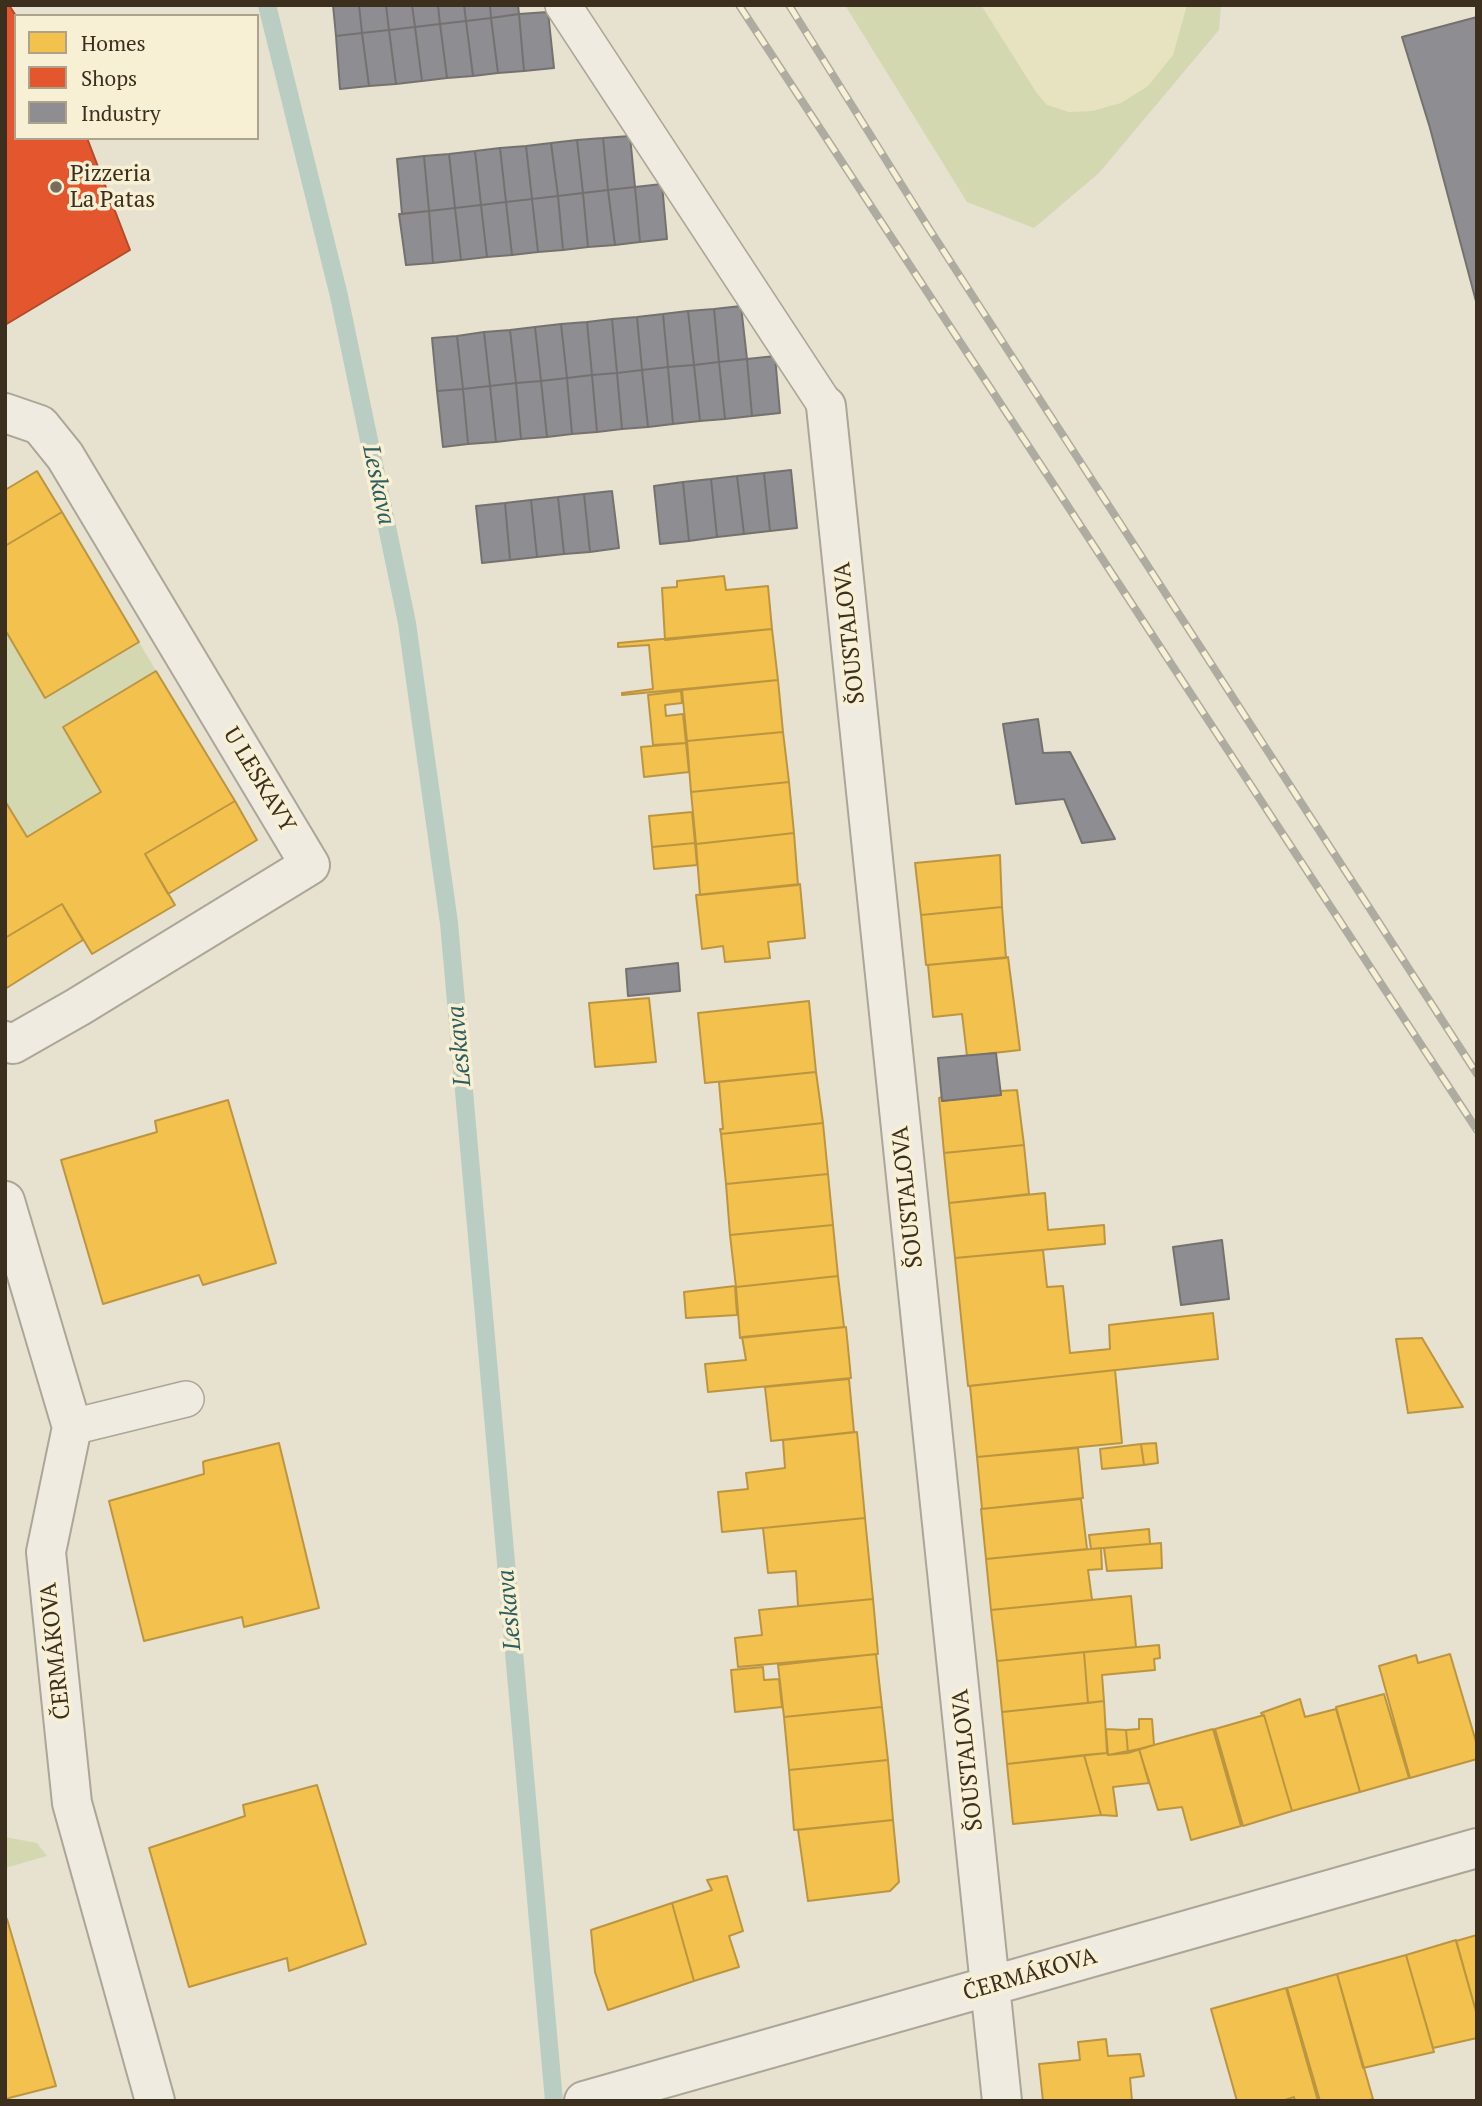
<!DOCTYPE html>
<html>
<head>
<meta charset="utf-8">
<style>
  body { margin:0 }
  #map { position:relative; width:1482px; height:2106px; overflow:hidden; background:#e7e1cf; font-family:"PT Serif",serif }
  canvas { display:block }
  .frame { position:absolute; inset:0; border:7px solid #3d2f1e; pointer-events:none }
  .legend { position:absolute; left:14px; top:14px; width:245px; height:126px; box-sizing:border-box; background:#f8f0d5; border:2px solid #ada38c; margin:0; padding:9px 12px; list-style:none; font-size:21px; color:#3d2f1e }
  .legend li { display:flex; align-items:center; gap:14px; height:35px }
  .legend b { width:35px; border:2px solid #ada38c }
</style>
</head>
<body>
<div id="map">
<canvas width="1482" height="2106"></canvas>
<div class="frame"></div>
<ul class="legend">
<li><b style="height:19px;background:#f2c14e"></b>Homes</li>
<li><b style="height:19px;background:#e4572e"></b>Shops</li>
<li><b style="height:19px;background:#8d8d92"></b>Industry</li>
</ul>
</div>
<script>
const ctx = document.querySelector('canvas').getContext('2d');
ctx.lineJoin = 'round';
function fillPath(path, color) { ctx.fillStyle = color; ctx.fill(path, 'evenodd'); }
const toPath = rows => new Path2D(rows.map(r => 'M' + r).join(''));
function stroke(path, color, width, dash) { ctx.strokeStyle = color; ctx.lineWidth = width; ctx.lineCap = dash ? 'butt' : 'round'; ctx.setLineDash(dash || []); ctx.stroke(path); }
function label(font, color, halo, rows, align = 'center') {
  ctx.font = font + ' "PT Serif",serif'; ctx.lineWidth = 7; ctx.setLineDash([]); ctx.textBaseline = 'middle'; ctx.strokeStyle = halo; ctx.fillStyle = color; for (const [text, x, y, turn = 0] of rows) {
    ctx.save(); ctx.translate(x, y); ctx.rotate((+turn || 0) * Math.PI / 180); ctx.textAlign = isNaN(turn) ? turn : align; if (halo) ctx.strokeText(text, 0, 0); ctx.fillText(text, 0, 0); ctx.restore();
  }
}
const farmland = toPath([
  [981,5,1187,5,1173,55,1148,86,1121,103,1092,111,1069,112,1047,105,1036,92]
]);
const green = toPath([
  [845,5,981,5,1036,92,1047,105,1069,112,1092,111,1121,103,1148,86,1173,55,1187,5,1221,5,1219,30,1099,173,1034,228,967,202],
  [7,633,45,698,139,642,156,671,63,727,101,792,27,837,5,801,5,634],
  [5,1837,37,1843,47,1856,5,1868]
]);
const homes = toPath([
  [37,471,62,512,5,546,5,490,37,471],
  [62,512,139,642,45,698,7,633,5,634,5,546,62,512],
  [724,576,726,590,768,586,772,629,665,640,662,588,677,587,677,581,724,576],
  [772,629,778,680,622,695,622,693,653,689,649,645,618,647,618,643,772,629],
  [156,671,235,801,145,854,175,905,92,954,62,904,5,938,5,801,27,837,101,792,63,727,156,671],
  [778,680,783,732,687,741,682,690,778,680],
  [681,691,682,703,665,705,666,716,683,714,686,743,653,745,648,695,681,691],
  [783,732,789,782,691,792,687,741,783,732],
  [686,743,689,772,644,777,641,747,686,743],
  [789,782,794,833,696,844,691,792,789,782],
  [235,801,257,840,168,894,145,854,235,801],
  [692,812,695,843,652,847,649,816,692,812],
  [794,833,798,885,700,895,696,844,794,833],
  [695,843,697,865,654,869,652,847,695,843],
  [1000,855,1002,907,921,915,915,863,1000,855],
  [800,884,805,938,768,942,770,958,725,962,723,946,702,949,696,895,800,884],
  [62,904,83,940,5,989,5,938,62,904],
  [1002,907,1006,958,926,965,921,915,1002,907],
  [1008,957,1020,1050,967,1056,962,1014,933,1017,928,965,1008,957],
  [649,998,656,1062,595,1067,589,1003,649,998],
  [809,1001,816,1072,705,1083,698,1013,809,1001],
  [816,1072,823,1123,721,1134,720,1129,723,1129,719,1082,816,1072],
  [1017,1090,1024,1145,944,1153,939,1098,942,1097,942,1101,1001,1095,1000,1091,1017,1090],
  [228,1100,276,1263,203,1285,199,1275,103,1304,61,1160,157,1132,155,1121,228,1100],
  [823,1123,828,1174,726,1184,721,1134,823,1123],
  [1024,1145,1029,1194,949,1203,944,1153,1024,1145],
  [828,1174,833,1225,730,1235,726,1184,828,1174],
  [1045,1193,1048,1230,1104,1225,1105,1244,955,1258,949,1203,1045,1193],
  [833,1225,838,1276,736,1287,730,1235,833,1225],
  [1043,1250,1047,1287,1063,1286,1070,1353,1110,1349,1109,1325,1213,1313,1218,1359,968,1386,955,1258,1043,1250],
  [838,1276,844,1327,740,1338,736,1287,838,1276],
  [735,1286,737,1315,686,1318,684,1292,735,1286],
  [846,1327,851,1378,708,1392,705,1364,746,1360,742,1337,846,1327],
  [1422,1338,1463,1407,1408,1413,1396,1339,1422,1338],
  [1115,1370,1122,1443,977,1457,970,1386,1115,1370],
  [849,1379,854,1432,771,1441,765,1387,849,1379],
  [857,1432,865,1518,722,1532,718,1492,748,1489,746,1473,785,1468,783,1440,857,1432],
  [279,1443,319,1608,244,1627,242,1617,144,1641,109,1501,204,1474,203,1462,205,1461,279,1443],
  [1156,1443,1158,1463,1144,1465,1141,1444,1156,1443],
  [1141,1444,1144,1465,1102,1469,1100,1449,1141,1444],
  [1078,1448,1083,1498,982,1509,977,1457,1078,1448],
  [1081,1499,1087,1549,986,1559,981,1509,1081,1499],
  [865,1518,873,1599,798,1606,796,1571,768,1573,763,1528,865,1518],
  [1149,1529,1150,1544,1091,1549,1089,1535,1149,1529],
  [1161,1543,1162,1568,1107,1571,1104,1548,1161,1543],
  [1101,1548,1102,1569,1088,1570,1092,1600,991,1610,986,1559,1101,1548],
  [1131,1596,1136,1647,997,1661,991,1610,1131,1596],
  [873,1599,878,1654,738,1667,735,1638,762,1635,759,1610,873,1599],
  [1159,1645,1160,1658,1154,1659,1155,1670,1102,1675,1104,1701,1088,1703,1084,1652,1159,1645],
  [1084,1652,1088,1703,1002,1712,997,1661,1084,1652],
  [876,1654,882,1707,784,1717,778,1665,876,1654],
  [1450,1654,1477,1745,1477,1759,1410,1778,1379,1666,1416,1655,1418,1663,1450,1654],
  [763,1667,764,1680,779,1679,782,1707,735,1712,731,1670,763,1667],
  [1384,1694,1409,1778,1360,1792,1336,1707,1384,1694],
  [1300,1699,1305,1717,1336,1709,1360,1792,1292,1811,1264,1715,1263,1716,1261,1713,1300,1699],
  [1104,1701,1107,1753,1007,1764,1002,1712,1104,1701],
  [882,1707,888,1760,789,1770,784,1717,882,1707],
  [1264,1715,1292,1811,1243,1826,1215,1729,1264,1715],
  [1139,1719,1152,1719,1154,1745,1128,1753,1126,1730,1139,1729,1139,1719],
  [1106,1729,1126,1730,1128,1753,1108,1755,1106,1729],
  [1213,1729,1241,1826,1191,1840,1182,1807,1158,1810,1139,1749,1213,1729],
  [1139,1749,1149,1783,1113,1787,1117,1816,1101,1815,1084,1755,1107,1753,1108,1755,1139,1749],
  [1084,1755,1101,1815,1013,1824,1007,1764,1084,1755],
  [888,1760,893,1820,794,1830,789,1770,888,1760],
  [317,1785,366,1944,289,1971,287,1958,189,1987,149,1848,245,1816,243,1805,317,1785],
  [893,1820,899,1882,890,1891,808,1901,798,1830,893,1820],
  [727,1876,743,1931,729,1936,739,1967,694,1981,672,1903,712,1890,707,1880,727,1876],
  [672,1903,694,1981,608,2010,595,1972,591,1930,672,1903],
  [7,1919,56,2086,5,2099,5,1920,7,1919],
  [1477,1935,1477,2015,1456,1941,1477,1935],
  [1456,1940,1477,2015,1477,2038,1433,2048,1406,1955,1456,1940],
  [1406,1955,1434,2052,1363,2068,1337,1974,1406,1955],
  [1337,1974,1373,2099,1365,2101,1320,2101,1287,1988,1337,1974],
  [1286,1988,1318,2101,1295,2101,1294,2097,1282,2101,1237,2101,1211,2009,1286,1988],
  [1106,2039,1108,2056,1140,2054,1144,2076,1130,2078,1132,2101,1043,2101,1039,2064,1080,2060,1078,2042,1106,2039]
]);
const shops = toPath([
  [5,5,9,5,16,16,16,138,87,138,130,250,5,325,5,5]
]);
const industry = toPath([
  [333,5,359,5,362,33,336,36,333,5],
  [359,5,386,5,389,30,362,33,359,5],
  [386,5,412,5,415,27,389,30,386,5],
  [412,5,438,5,440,24,415,27,412,5],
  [438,5,464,5,466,21,440,24,438,5],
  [464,5,490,5,491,18,466,21,464,5],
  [490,5,518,5,519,14,491,18,490,5],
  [548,12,554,68,524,71,519,14,548,12],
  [519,14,524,71,498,73,491,18,519,14],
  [1477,17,1477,305,1430,128,1402,37,1477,17],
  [491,18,498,73,473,76,466,21,491,18],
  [466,21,473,76,447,78,440,24,466,21],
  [440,24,447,78,422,81,415,27,440,24],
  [415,27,422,81,396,84,389,30,415,27],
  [389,30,396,84,369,86,362,33,389,30],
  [362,33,369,86,340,89,336,36,362,33],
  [630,136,635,187,608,190,603,138,630,136],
  [603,138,608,190,583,193,577,140,603,138],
  [577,140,583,193,558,196,551,143,577,140],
  [551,143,558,196,532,199,526,146,551,143],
  [526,146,532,199,506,202,500,148,526,146],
  [500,148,506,202,481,205,475,151,500,148],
  [475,151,481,205,455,208,449,154,475,151],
  [449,154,455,208,429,211,424,156,449,154],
  [424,156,429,211,402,214,397,159,424,156],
  [662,184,667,239,640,242,635,187,662,184],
  [635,187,640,242,615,245,608,190,635,187],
  [608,190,615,245,588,247,583,193,608,190],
  [583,193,588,247,563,250,558,196,583,193],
  [558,196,563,250,538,252,532,199,558,196],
  [532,199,538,252,512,255,506,202,532,199],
  [506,202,512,255,487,257,481,205,506,202],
  [481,205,487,257,461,260,455,208,481,205],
  [455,208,461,260,433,263,429,211,455,208],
  [429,211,433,263,406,265,399,214,429,211],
  [741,306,747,359,719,362,714,309,741,306],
  [714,309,719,362,694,365,688,311,714,309],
  [688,311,694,365,668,367,663,314,688,311],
  [663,314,668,367,642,370,637,317,663,314],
  [637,317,642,370,617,373,612,319,637,317],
  [612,319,617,373,592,375,587,322,612,319],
  [587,322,592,375,567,378,561,324,587,322],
  [561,324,567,378,541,381,535,327,561,324],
  [535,327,541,381,516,383,510,330,535,327],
  [510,330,516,383,490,386,484,332,510,330],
  [484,332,490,386,463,389,457,336,484,332],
  [457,336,463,389,437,391,432,338,457,336],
  [775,356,780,413,752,416,747,359,775,356],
  [747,359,752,416,725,419,719,362,747,359],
  [719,362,725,419,700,421,694,365,719,362],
  [694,365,700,421,673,424,668,367,694,365],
  [668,367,673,424,648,427,642,370,668,367],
  [642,370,648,427,622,429,617,373,642,370],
  [617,373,622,429,597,432,592,375,617,373],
  [592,375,597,432,572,434,567,378,592,375],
  [567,378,572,434,547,437,541,381,567,378],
  [541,381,547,437,521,439,516,383,541,381],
  [516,383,521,439,496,442,490,386,516,383],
  [490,386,496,442,468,444,463,389,490,386],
  [463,389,468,444,443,447,437,391,463,389],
  [791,470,797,528,770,531,764,473,791,470],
  [764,473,770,531,744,534,737,476,764,473],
  [737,476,744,534,717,537,711,479,737,476],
  [711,479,717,537,689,541,683,482,711,479],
  [683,482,689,541,660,544,654,486,683,482],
  [612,491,619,548,590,552,584,494,612,491],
  [584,494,590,552,564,554,558,497,584,494],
  [558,497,564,554,537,557,531,500,558,497],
  [531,500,537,557,510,560,505,503,531,500],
  [505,503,510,560,482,563,476,506,505,503],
  [1038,719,1043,753,1070,752,1115,839,1082,843,1064,799,1016,804,1003,724,1038,719],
  [678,963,680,991,628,996,626,969,678,963],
  [996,1053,1001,1095,942,1101,938,1058,996,1053],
  [1222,1240,1229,1299,1181,1305,1173,1247,1222,1240]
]);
const stream = toPath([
  [267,5,339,296,407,623,449,923,554,2101]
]);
const lane = toPath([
  [563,5,826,406],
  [72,1427,186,1399]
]);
const street = toPath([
  [826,406,1002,2101],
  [5,413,40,425,65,456,310,865,78,1007,13,1044,5,1041],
  [5,1201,72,1427,46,1552,72,1803,155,2101],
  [584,2101,1477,1848]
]);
const rail = toPath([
  [739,5,1477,1130],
  [789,5,928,227,1477,1074]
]);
const markers = [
  [56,187,7,"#786d5c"]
];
const poiNames = [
  ["Pizzeria",70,174],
  ["La Patas",70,200]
];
const streetNames = [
  ["ŠOUSTALOVA",850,633,-96],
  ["U LESKAVY",259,780,59],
  ["ŠOUSTALOVA",908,1197,-96],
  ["ČERMÁKOVA",56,1651,-96],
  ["ŠOUSTALOVA",968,1760,-96],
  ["ČERMÁKOVA",1030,1975,-16]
];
const waterNames = [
  ["Leskava",378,485,78],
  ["Leskava",460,1046,-95],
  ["Leskava",510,1610,-95]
];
fillPath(farmland, '#e7e2bf');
fillPath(green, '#d4d8b1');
fillPath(homes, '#f2c14e');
stroke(homes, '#bc9540', 2);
fillPath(shops, '#e4572e');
stroke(shops, '#b24b29', 2);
fillPath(industry, '#8d8d92');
stroke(industry, '#75716f', 2);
stroke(stream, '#bacdc3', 18);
stroke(lane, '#aca698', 38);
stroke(street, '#aca698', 42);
stroke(lane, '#efebe1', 35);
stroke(street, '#efebe1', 38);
stroke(rail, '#aeaba1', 8);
stroke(rail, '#f8f0d5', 5, [16]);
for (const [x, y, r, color] of markers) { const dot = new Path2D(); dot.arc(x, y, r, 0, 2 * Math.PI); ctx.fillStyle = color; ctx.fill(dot); stroke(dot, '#f8f0d5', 2.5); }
label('23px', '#3d2f1e', '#f8f0d5', poiNames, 'left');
label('23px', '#3d2f1e', '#f8f0d5', streetNames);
label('italic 24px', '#2d5d5d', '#f8f0d5', waterNames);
</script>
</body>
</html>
